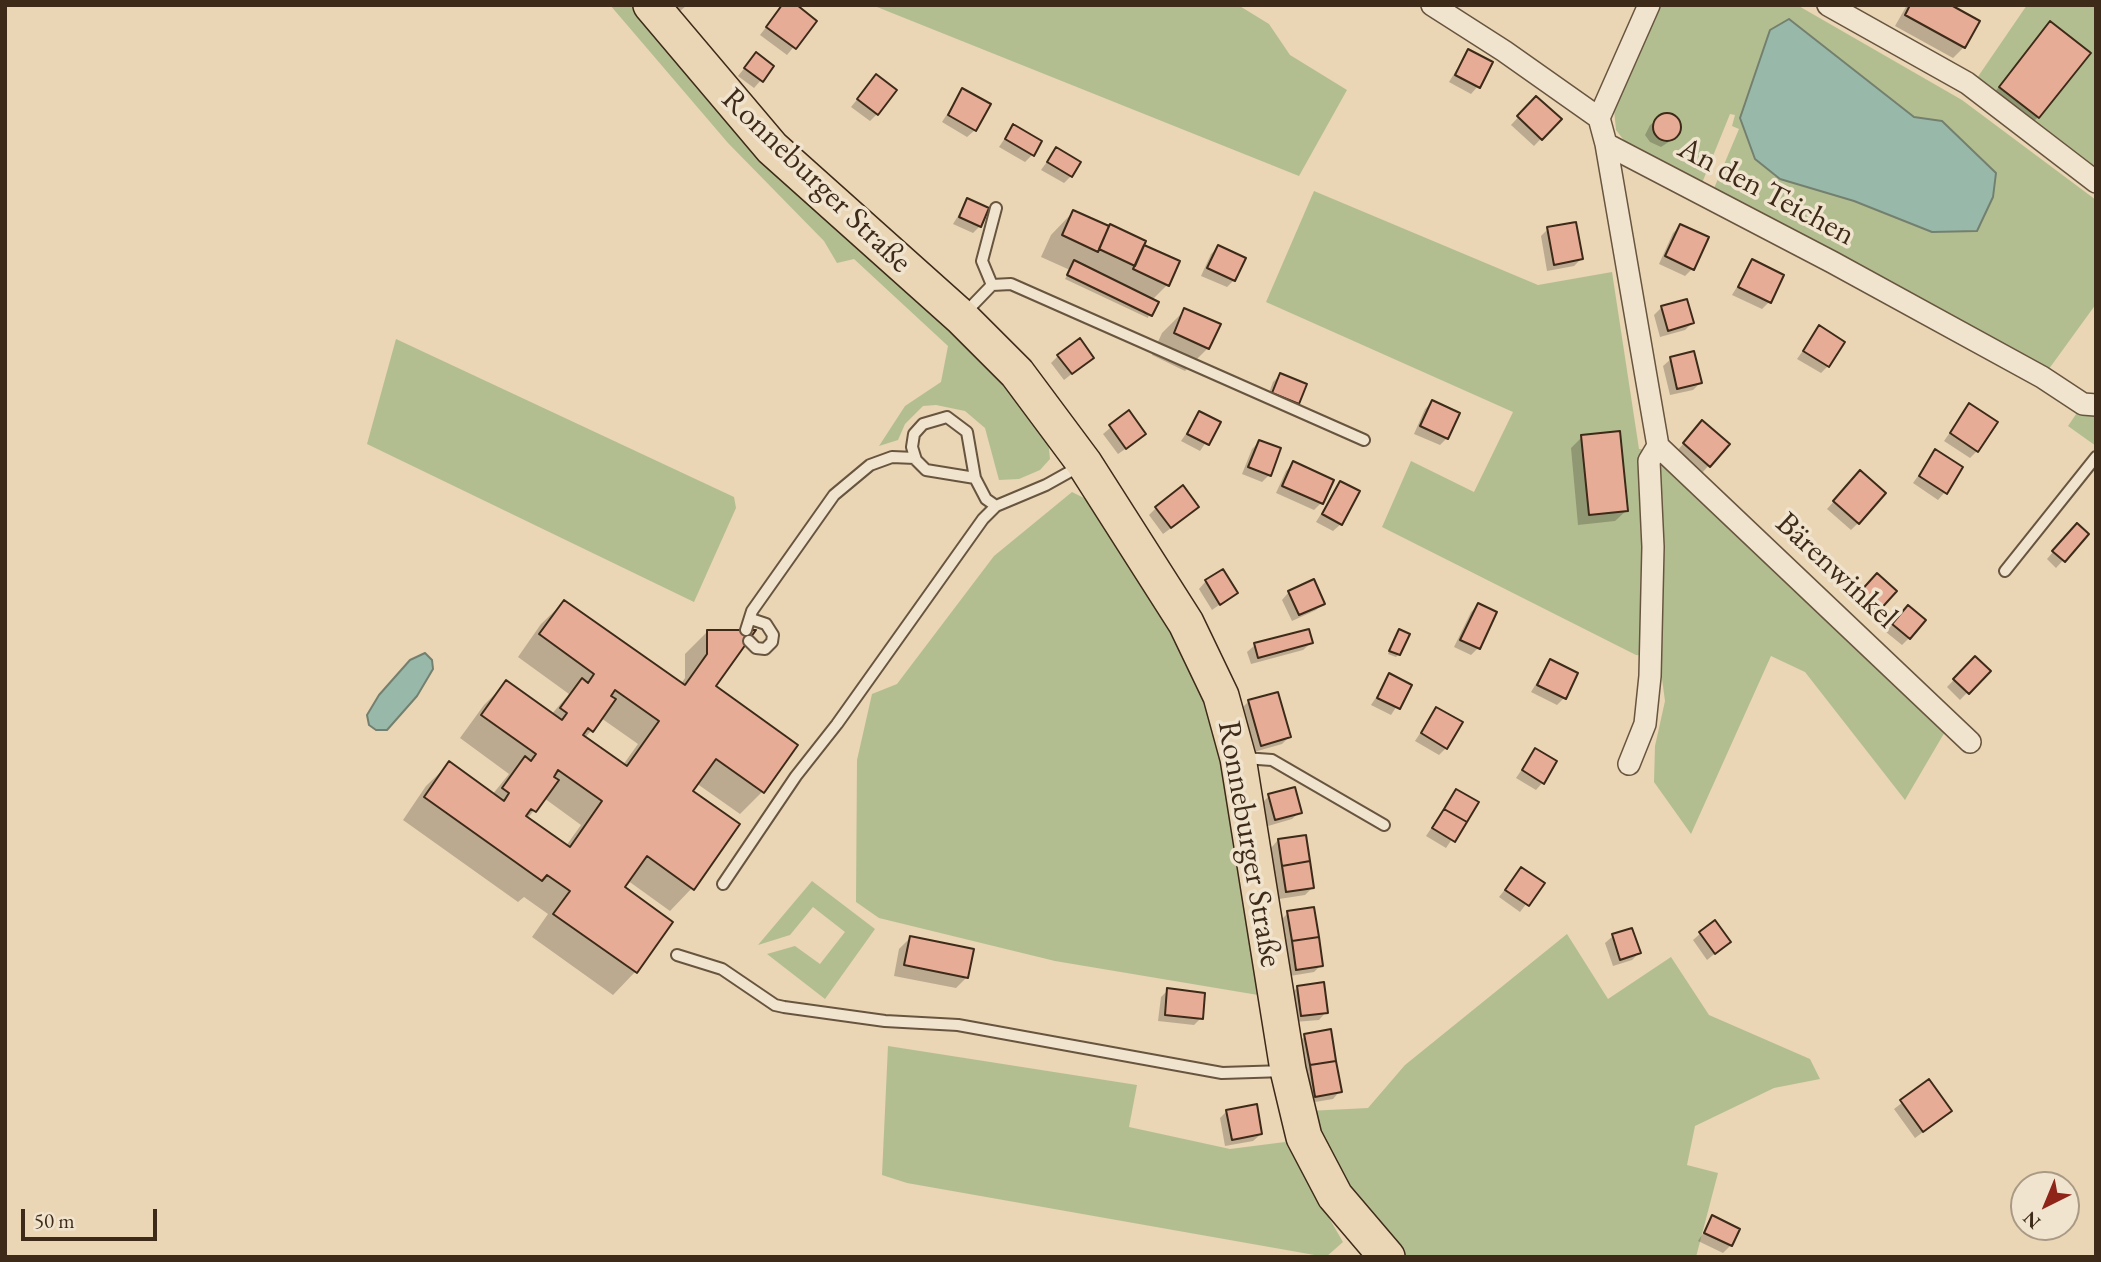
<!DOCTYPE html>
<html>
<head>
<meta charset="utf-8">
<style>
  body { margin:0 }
  #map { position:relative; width:2101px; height:1262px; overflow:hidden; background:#ead5b5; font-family:"EB Garamond",serif }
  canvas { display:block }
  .frame { position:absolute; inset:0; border:7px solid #3d2a18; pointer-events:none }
  .north { position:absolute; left:2010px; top:1171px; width:70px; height:70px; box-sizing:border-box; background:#f1e4cf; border:2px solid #a99a86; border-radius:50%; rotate:223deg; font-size:19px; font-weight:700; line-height:28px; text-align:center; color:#3d2a18 }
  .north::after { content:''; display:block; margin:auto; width:24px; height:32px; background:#8f2418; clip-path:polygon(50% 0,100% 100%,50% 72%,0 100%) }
  .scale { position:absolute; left:21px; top:1209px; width:136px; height:32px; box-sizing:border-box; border:4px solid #3d2a18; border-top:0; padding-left:9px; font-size:21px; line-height:24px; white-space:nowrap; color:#3d2a18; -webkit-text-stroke:5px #f1e4cf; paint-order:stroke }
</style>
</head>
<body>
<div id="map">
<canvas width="2101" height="1262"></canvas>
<div class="frame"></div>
<div class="north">N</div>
<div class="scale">50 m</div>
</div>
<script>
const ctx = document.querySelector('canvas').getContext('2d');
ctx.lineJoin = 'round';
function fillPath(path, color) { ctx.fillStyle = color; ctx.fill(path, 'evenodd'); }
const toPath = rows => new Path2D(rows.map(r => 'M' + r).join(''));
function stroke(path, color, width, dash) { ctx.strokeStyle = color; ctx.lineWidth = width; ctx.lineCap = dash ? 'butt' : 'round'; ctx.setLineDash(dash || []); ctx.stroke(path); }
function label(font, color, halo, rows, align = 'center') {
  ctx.font = font + ' "EB Garamond",serif'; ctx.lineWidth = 7; ctx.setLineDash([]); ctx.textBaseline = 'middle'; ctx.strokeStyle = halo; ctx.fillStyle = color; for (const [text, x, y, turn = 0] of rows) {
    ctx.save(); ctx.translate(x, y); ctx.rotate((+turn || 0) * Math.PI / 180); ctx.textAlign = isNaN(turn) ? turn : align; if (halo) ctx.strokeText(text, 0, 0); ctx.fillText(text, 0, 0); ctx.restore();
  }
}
const green = toPath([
  [610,5,631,5,711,105,783,180,983,359,1028,411,1048,439,1050,459,1040,470,1019,479,999,480,985,428,965,411,936,405,923,406,905,424,898,440,879,446,905,406,941,382,948,346,854,259,837,263,824,241,728,143],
  [872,5,1238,5,1269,24,1290,55,1347,90,1299,176],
  [1660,5,1797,5,1962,100,2096,200,2096,304,2046,373,1712,193,1739,129,1732,126,1735,115,1730,114,1702,183,1632,151,1616,130,1614,109],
  [1789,19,1914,117,1942,121,1996,173,1977,231,1959,230,1780,179,1755,159,1740,118],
  [2027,5,2096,5,2096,172,1975,81],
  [1314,191,1538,285,1612,272,1639,449,1652,450,1946,730,1905,800,1805,672,1771,656,1691,834,1654,782,1655,746,1665,701,1659,657,1636,655,1382,527,1411,461,1474,492,1513,412,1266,302],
  [396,339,734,497,736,508,694,602,367,444],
  [2083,404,2096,405,2096,446,2068,426],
  [1072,492,1098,505,1187,647,1228,760,1264,996,1055,961,879,918,856,902,857,760,872,694,897,684,994,556],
  [812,881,875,929,825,999,767,954,795,946,820,964,845,932,813,907,790,935,758,945],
  [1567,934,1608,999,1671,957,1709,1015,1810,1059,1820,1079,1774,1088,1695,1126,1687,1165,1718,1173,1696,1257,1400,1257,1351,1202,1308,1111,1368,1108,1405,1065],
  [888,1046,1137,1085,1129,1127,1230,1149,1285,1142,1343,1242,1326,1257,907,1183,882,1175]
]);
const water = toPath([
  [1789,19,1914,117,1942,121,1996,173,1993,197,1977,231,1932,232,1854,201,1780,179,1755,159,1740,118,1770,30,1789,19],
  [425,653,432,660,433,669,417,696,387,730,376,730,369,725,367,715,379,695,410,660,425,653]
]);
const shadow = toPath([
  [674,5,687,5,679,12],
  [1907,5,1948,5,1964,47,1953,58,1895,26],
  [781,8,815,21,787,55,760,35],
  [2050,23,2038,117,2027,128,1989,99],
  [1468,51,1478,86,1471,94,1449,82],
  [756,54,761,80,754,88,738,76],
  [876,76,877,114,870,121,851,107],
  [962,91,975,130,967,137,942,122],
  [1536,98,1559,120,1534,146,1511,125],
  [1664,115,1678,121,1681,127,1676,137,1661,147,1650,142,1645,135,1650,125],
  [1013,126,1032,155,1025,162,999,147],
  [1056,149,1071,176,1064,183,1041,170],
  [968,200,980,226,973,233,953,224],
  [1073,212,1144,241,1141,246,1167,285,1152,300,1148,318,1065,279,1070,270,1041,257,1051,235],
  [1680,226,1692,269,1685,276,1659,264,1673,233],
  [1548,229,1581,259,1574,266,1547,271,1541,236],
  [1218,247,1234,280,1227,287,1201,276,1211,254],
  [1753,261,1769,302,1762,309,1732,295],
  [1662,307,1692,323,1685,330,1660,337,1654,315],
  [1185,310,1208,348,1185,371,1152,355,1162,333],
  [1819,328,1828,366,1821,373,1797,359],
  [1058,356,1092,358,1064,380,1051,363],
  [1671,359,1700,383,1693,390,1670,395,1663,366],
  [1280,375,1297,403,1290,410,1266,401,1273,382],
  [1432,402,1447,438,1440,445,1414,434,1425,409],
  [1969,405,1977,451,1970,458,1944,441],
  [1128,413,1137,441,1118,454,1103,434],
  [1200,413,1219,423,1200,451,1181,441],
  [1695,430,1709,465,1702,473,1677,451],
  [1582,437,1627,510,1615,521,1578,525,1571,448],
  [1259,442,1269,475,1262,482,1242,474,1252,449],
  [1936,451,1945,492,1938,500,1913,483],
  [1293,464,1321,503,1314,510,1276,493,1286,471],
  [1853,480,1858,523,1851,530,1827,509],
  [1340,483,1341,524,1333,531,1316,522],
  [1156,508,1190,514,1163,534,1149,515],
  [2070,532,2087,534,2056,568,2047,559],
  [1206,581,1236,593,1212,610,1199,589],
  [1870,582,1877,610,1870,617,1853,602],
  [1289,592,1323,603,1316,610,1292,621,1282,600],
  [564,602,681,684,685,678,685,654,707,632,713,687,762,792,740,814,696,783,691,791,692,888,670,911,627,880,622,888,671,922,635,972,613,995,532,937,548,914,524,897,518,902,403,820,426,786,449,764,492,795,509,774,460,738,484,705,506,683,551,715,569,694,518,657,541,624],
  [601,718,638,744,623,765,585,738],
  [544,798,581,825,566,846,527,819],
  [1478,605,1478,648,1471,655,1454,647,1471,612],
  [1901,614,1909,638,1902,645,1886,632],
  [1399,632,1399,654,1396,657,1388,654],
  [1311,643,1303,650,1251,664,1247,652,1255,645],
  [1975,658,1988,671,1960,700,1947,687],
  [1550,661,1564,698,1557,705,1531,692],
  [1390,676,1410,686,1391,715,1371,705],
  [1276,694,1289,737,1282,744,1254,752,1241,709,1248,702],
  [1436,709,1446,748,1439,755,1415,741],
  [1535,750,1543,782,1536,790,1516,778],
  [1456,791,1476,803,1446,848,1426,836],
  [1269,796,1300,812,1292,819,1268,826,1262,803],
  [1278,840,1312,888,1305,895,1279,899,1271,848],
  [1521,869,1542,883,1520,912,1499,897],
  [1288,913,1321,965,1314,972,1290,976,1281,920],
  [1701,933,1729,942,1707,960,1693,940],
  [1613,936,1639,953,1632,960,1613,966,1605,943],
  [910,938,967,977,956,988,894,976,899,949],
  [1298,987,1326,1012,1319,1020,1294,1022,1291,994],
  [1168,990,1201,1018,1194,1025,1158,1021,1161,997],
  [1305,1036,1340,1091,1333,1099,1309,1103,1298,1043],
  [1929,1082,1942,1118,1915,1138,1894,1109],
  [1227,1111,1261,1134,1253,1141,1225,1146,1220,1118],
  [1713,1218,1731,1245,1723,1253,1698,1241]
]);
const building = toPath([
  [782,5,797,5,817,21,796,49,766,27,782,5],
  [1910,5,1951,5,1980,21,1965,48,1905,15,1910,5],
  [2050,21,2091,53,2039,118,1999,87,2050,21],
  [1468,49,1493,62,1480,88,1455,75,1468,49],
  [756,52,774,66,763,82,744,68,756,52],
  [876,74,897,90,878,115,857,99,876,74],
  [962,88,991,104,976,131,948,115,962,88],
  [1536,96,1562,119,1542,140,1517,116,1536,96],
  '1653 127a14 14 0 1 1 28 0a14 14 0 1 1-28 0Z',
  [1013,124,1042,141,1034,156,1005,139,1013,124],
  [1056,147,1081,162,1072,177,1047,162,1056,147],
  [967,198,989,208,981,227,959,217,967,198],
  [1073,210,1109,226,1098,252,1062,235,1073,210],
  [1576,222,1583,259,1554,265,1547,227,1576,222],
  [1110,224,1146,241,1135,266,1099,249,1110,224],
  [1680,224,1709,237,1694,270,1665,256,1680,224],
  [1144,245,1180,261,1169,286,1133,269,1144,245],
  [1218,245,1246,258,1235,281,1207,268,1218,245],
  [1752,259,1784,275,1771,303,1738,287,1752,259],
  [1074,260,1159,302,1152,316,1067,275,1074,260],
  [1687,299,1694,323,1668,331,1661,306,1687,299],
  [1184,308,1221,324,1209,349,1174,333,1184,308],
  [1819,325,1845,342,1829,367,1803,351,1819,325],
  [1080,338,1094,358,1072,374,1057,355,1080,338],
  [1694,351,1702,383,1677,389,1670,357,1694,351],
  [1280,373,1307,384,1299,404,1272,393,1280,373],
  [1432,400,1460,413,1448,439,1420,426,1432,400],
  [1969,403,1998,422,1978,452,1950,433,1969,403],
  [1129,410,1146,434,1126,449,1109,425,1129,410],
  [1199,411,1221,422,1209,445,1187,434,1199,411],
  [1702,420,1730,444,1710,467,1683,443,1702,420],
  [1620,431,1628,511,1589,515,1581,435,1620,431],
  [1259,440,1281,448,1271,476,1248,467,1259,440],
  [1935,449,1963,467,1947,494,1919,476,1935,449],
  [1293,461,1334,480,1323,504,1282,486,1293,461],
  [1860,470,1886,493,1859,524,1833,501,1860,470],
  [1340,481,1360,491,1342,525,1322,514,1340,481],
  [1183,485,1199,507,1171,528,1155,507,1183,485],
  [2077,523,2089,534,2065,562,2052,551,2077,523],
  [1223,569,1238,593,1220,605,1205,580,1223,569],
  [1877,573,1897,591,1878,612,1859,593,1877,573],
  [1314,579,1325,604,1299,615,1288,591,1314,579],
  [564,600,685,685,707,654,707,630,756,630,716,686,798,745,764,793,716,759,693,791,740,824,694,890,647,856,625,887,673,922,637,973,553,914,570,891,547,875,542,881,424,797,449,761,504,801,509,793,502,788,525,756,531,761,536,754,481,715,506,680,562,720,567,713,560,708,582,678,588,683,594,674,539,634,564,600],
  [615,690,659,721,627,766,583,735,588,728,593,732,616,699,611,696,615,690],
  [558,770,602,801,570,847,526,816,531,809,536,812,559,780,554,777,558,770],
  [1478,603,1497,612,1480,649,1460,640,1478,603],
  [1908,605,1926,620,1910,639,1892,624,1908,605],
  [1309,629,1313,643,1258,658,1254,643,1309,629],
  [1399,629,1410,634,1400,655,1389,651,1399,629],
  [1975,656,1991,671,1969,694,1953,679,1975,656],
  [1550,659,1578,673,1566,699,1537,685,1550,659],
  [1389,673,1412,685,1400,709,1377,698,1389,673],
  [1278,692,1291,737,1261,746,1248,700,1278,692],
  [1436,707,1463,722,1447,749,1421,733,1436,707],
  [1535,748,1557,761,1544,784,1522,770,1535,748],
  [1295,787,1302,813,1275,820,1268,794,1295,787],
  [1456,789,1479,802,1467,822,1444,809,1456,789],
  [1444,809,1467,822,1455,842,1432,828,1444,809],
  [1306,835,1310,861,1282,866,1278,839,1306,835],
  [1310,861,1314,888,1286,892,1282,866,1310,861],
  [1521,867,1545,883,1529,906,1505,890,1521,867],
  [1314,907,1319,937,1292,941,1287,911,1314,907],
  [1715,920,1731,942,1715,954,1699,932,1715,920],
  [1632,928,1641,953,1620,960,1612,934,1632,928],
  [910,936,974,949,968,978,904,965,910,936],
  [1319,937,1323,966,1296,970,1292,941,1319,937],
  [1324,982,1328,1013,1301,1016,1297,986,1324,982],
  [1167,988,1205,993,1203,1019,1165,1015,1167,988],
  [1331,1029,1336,1061,1310,1065,1304,1034,1331,1029],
  [1336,1061,1342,1092,1315,1097,1310,1065,1336,1061],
  [1929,1079,1952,1111,1923,1132,1900,1100,1929,1079],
  [1257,1104,1262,1134,1232,1140,1226,1110,1257,1104],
  [1712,1215,1740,1229,1732,1246,1704,1233,1712,1215]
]);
const lane = toPath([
  [992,285,1011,284,1364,440],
  [965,313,992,285,982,261,996,208],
  [975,478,926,470,916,460,912,447,914,434,923,424,947,417,967,432,975,478,986,499,996,506],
  [2005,571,2096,457],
  [746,630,752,611,834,495,870,465,892,457,915,458],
  [749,641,756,648,765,649,772,642,773,635,766,624,751,619],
  [1244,758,1272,760,1384,825],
  [723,884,796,776,837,724,983,519,996,506,1046,485,1080,466],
  [677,955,722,969,775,1005,784,1007,885,1021,958,1025,1222,1073,1285,1071]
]);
const street = toPath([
  [1432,5,1504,51,1599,118,1606,144,1658,446,1649,461,1653,547,1650,676,1645,724,1629,764],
  [1828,5,1967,83,2096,182],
  [1599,118,1649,5],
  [1606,144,1832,262,2042,377,2083,404,2096,405],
  [1658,446,1970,742]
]);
const primary = toPath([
  [651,5,772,148,961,317,1017,373,1084,463,1186,623,1221,696,1238,758,1288,1070,1304,1137,1335,1196,1387,1257]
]);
const streetNames = [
  ["Ronneburger Straße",816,181,44],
  ["An den Teichen",1766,192,28],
  ["Bärenwinkel",1836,571,43],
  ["Ronneburger Straße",1249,844,80]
];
fillPath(green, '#b3be90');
fillPath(water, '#98b9a9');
stroke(water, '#74806f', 2);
fillPath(shadow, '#0003');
fillPath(building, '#e6ac96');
stroke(building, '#3d2a18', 2);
stroke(lane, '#68553f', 14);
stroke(street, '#68553f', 24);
stroke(primary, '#3d2a18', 38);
stroke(lane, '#f1e4cf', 10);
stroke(street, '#f1e4cf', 21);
stroke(primary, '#ead5b5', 35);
label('32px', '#3d2a18', '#f1e4cf', streetNames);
</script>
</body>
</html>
